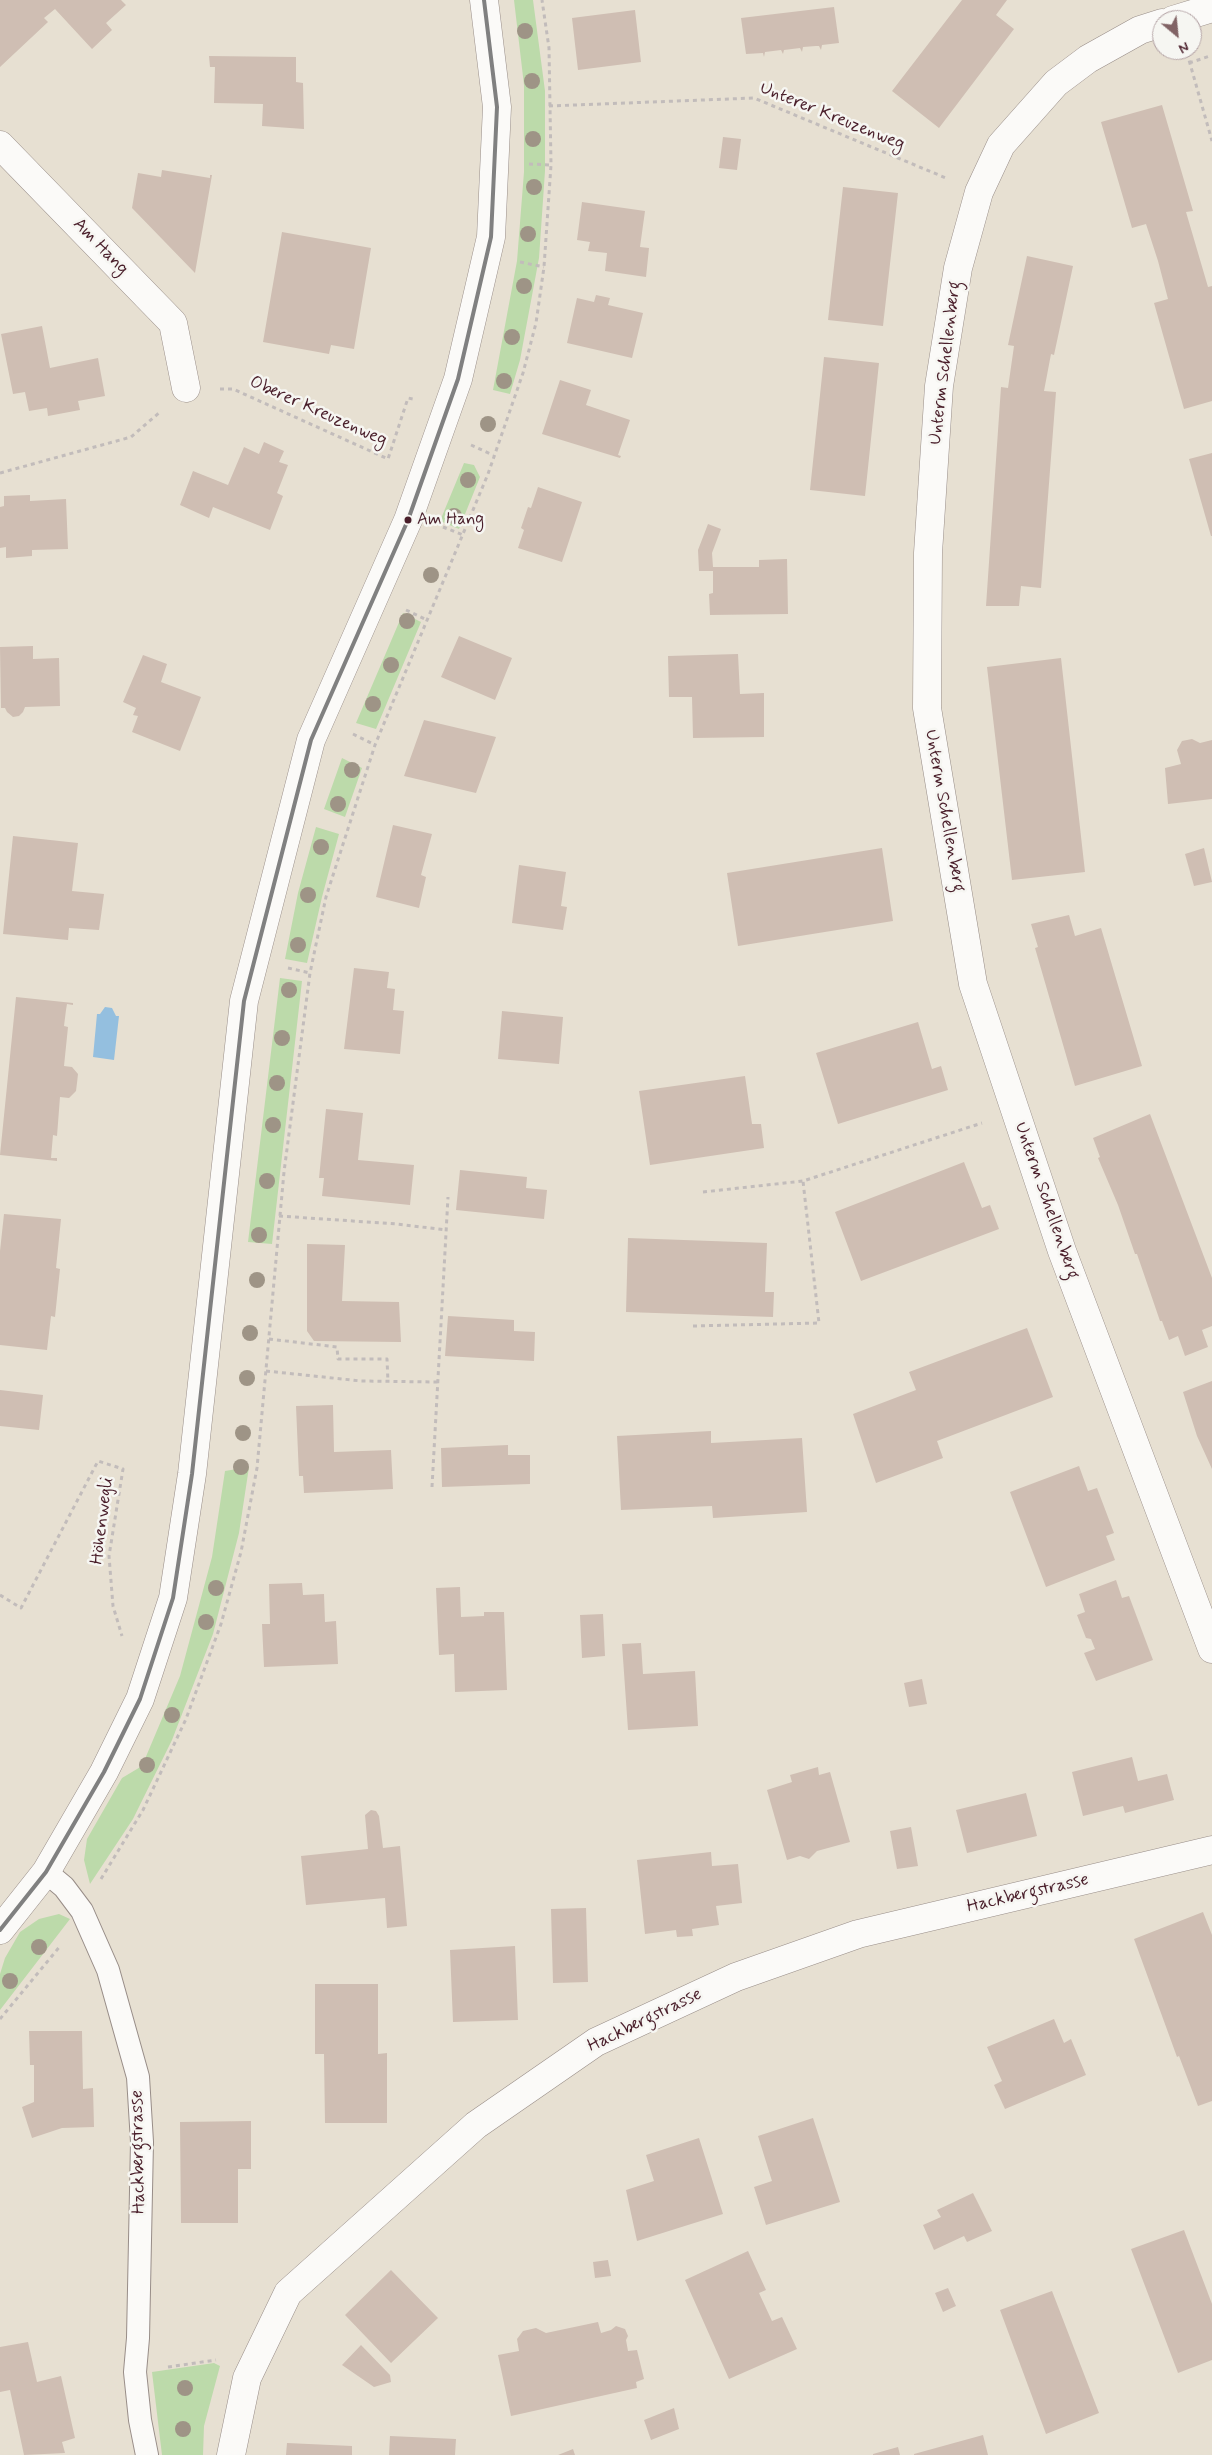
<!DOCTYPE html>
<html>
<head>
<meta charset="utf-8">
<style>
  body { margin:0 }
  #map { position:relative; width:1212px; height:2455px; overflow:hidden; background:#e7e0d2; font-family:Mynerve,sans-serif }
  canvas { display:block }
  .north { position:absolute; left:1152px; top:10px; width:50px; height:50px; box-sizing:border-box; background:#f6f6f2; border:1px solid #b1a0a2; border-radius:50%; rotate:152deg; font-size:14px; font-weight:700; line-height:20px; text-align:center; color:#4a1f2b }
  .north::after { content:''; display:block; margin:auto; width:18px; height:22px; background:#816365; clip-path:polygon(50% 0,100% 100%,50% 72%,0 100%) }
</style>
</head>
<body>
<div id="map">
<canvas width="1212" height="2455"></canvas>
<div class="north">N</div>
</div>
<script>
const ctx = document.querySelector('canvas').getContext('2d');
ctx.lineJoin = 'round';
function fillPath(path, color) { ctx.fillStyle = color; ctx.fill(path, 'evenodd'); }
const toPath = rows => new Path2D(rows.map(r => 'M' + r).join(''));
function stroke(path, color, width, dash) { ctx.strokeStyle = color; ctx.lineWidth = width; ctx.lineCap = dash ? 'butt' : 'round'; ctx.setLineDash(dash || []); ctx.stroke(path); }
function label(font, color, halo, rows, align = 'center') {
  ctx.font = font + ' Mynerve,sans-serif'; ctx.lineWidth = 5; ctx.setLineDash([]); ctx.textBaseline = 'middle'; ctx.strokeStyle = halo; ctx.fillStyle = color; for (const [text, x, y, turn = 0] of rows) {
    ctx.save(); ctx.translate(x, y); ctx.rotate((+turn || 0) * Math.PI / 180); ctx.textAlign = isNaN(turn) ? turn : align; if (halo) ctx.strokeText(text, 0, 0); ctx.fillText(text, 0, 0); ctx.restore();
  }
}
const green = toPath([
  [514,0,533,0,545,91,545,171,539,258,520,360,510,394,493,390,517,261,524,172,524,85],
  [464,463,474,465,480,477,459,529,440,521],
  [403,613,421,622,376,729,356,723],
  [342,758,362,768,345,817,324,809],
  [316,827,339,834,322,897,307,963,285,959,298,893],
  [280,978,302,981,272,1244,248,1242],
  [249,1467,239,1533,213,1634,172,1740,133,1819,90,1884,84,1860,87,1839,122,1778,142,1766,180,1676,212,1557,225,1471],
  [59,1914,70,1919,0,2010,0,1974,5,1958,20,1932,39,1919],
  [214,2363,220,2366,204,2426,203,2455,162,2455,152,2372]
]);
const water = toPath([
  [105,1007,112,1008,116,1016,119,1016,114,1060,93,1057,97,1014,100,1014]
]);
const building = toPath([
  [0,0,121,0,126,5,106,23,112,30,92,49,55,9,44,18,48,22,0,67],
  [962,0,1007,0,996,15,1014,29,939,128,892,91],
  [834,7,839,43,822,45,821,50,819,46,816,46,803,47,802,52,800,48,784,50,783,54,781,50,765,52,764,57,763,53,746,54,741,18],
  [635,10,641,62,578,70,572,18],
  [209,56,296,57,296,82,303,83,304,129,262,126,263,104,214,103,215,67,210,67],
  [1162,105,1193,211,1186,212,1208,287,1212,286,1212,401,1184,409,1154,303,1168,299,1158,261,1146,224,1132,228,1101,122],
  [723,137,741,139,737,170,719,168],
  [162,170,210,178,210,175,212,175,195,273,132,208,138,173,161,177],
  [843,187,898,193,883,326,828,320],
  [582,202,645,211,640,247,649,248,646,277,605,271,607,253,588,251,590,242,577,240],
  [282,232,371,248,354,349,331,345,329,354,263,342],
  [1027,256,1073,266,1054,355,1051,354,1044,391,1056,392,1041,588,1021,586,1019,606,986,606,1001,387,1008,388,1014,346,1008,345],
  [596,295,610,298,608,305,643,313,632,358,567,343,577,298,594,302],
  [42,326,50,368,98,358,105,396,78,401,80,410,48,416,47,408,29,411,25,392,13,394,1,334],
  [824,357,879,363,865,496,810,490],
  [560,380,591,390,586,405,630,420,618,455,621,456,620,458,542,434],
  [264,442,284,451,279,462,288,465,277,493,283,496,270,530,213,507,209,518,180,505,193,471,228,485,244,447,259,454],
  [1212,453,1212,536,1211,536,1189,459],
  [538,487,582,502,562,562,518,548,524,530,521,528,528,507,531,508],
  [30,495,30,501,66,499,68,549,32,550,32,556,6,558,6,547,0,548,0,507,4,506,4,496],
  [708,524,721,529,712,553,713,567,759,567,759,560,787,559,788,614,710,615,709,594,713,593,713,571,699,571,698,550],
  [459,636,512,658,495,700,441,677],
  [33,646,33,659,59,658,60,706,25,707,23,712,19,716,13,717,7,712,5,708,1,708,0,647],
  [738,654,740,694,764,693,764,737,693,738,692,697,669,697,668,656],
  [143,655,167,664,161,682,201,697,180,751,132,732,138,716,133,715,136,708,123,702],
  [1061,658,1085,872,1012,880,987,667],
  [424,720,496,737,476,793,404,776],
  [1192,739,1200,743,1212,740,1212,799,1168,804,1165,768,1181,764,1177,750,1182,741],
  [393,825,432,834,421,875,426,877,419,908,376,897],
  [13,836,78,843,72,891,104,894,99,930,69,928,68,940,3,934],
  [882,848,893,921,738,946,727,873],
  [1204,848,1212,882,1194,886,1185,854],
  [519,865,566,872,561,906,567,907,563,930,512,923],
  [1069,915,1075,936,1101,928,1142,1066,1075,1086,1035,948,1038,947,1031,924],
  [354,968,389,972,387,988,395,989,393,1010,404,1011,400,1054,344,1049],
  [16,997,73,1003,73,1005,67,1004,66,1010,64,1026,68,1027,64,1066,72,1067,78,1074,77,1083,76,1091,69,1098,60,1097,57,1136,53,1135,51,1158,57,1158,57,1161,0,1155],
  [502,1011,563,1017,559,1064,498,1059],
  [918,1022,932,1069,941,1066,948,1090,838,1124,816,1053],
  [745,1076,752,1124,761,1124,764,1148,650,1165,639,1091],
  [326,1109,363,1113,358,1160,414,1165,410,1205,322,1196,324,1178,319,1178],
  [1150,1114,1212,1278,1212,1326,1202,1330,1208,1347,1185,1356,1178,1336,1169,1340,1162,1321,1160,1321,1137,1254,1135,1254,1118,1205,1098,1158,1100,1157,1093,1138],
  [964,1162,982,1208,990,1205,999,1229,861,1281,835,1212],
  [460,1170,527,1177,526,1188,547,1190,544,1219,456,1210],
  [4,1214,61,1219,56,1268,60,1269,55,1317,51,1316,47,1350,0,1345,0,1251],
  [628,1238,767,1243,765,1292,774,1292,773,1317,626,1312],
  [307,1244,345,1245,342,1301,399,1302,401,1342,314,1341,307,1331],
  [448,1316,514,1320,514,1331,535,1332,534,1361,445,1356],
  [1027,1328,1053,1397,937,1441,943,1458,876,1483,853,1414,916,1390,909,1372],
  [1212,1381,1212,1469,1197,1436,1183,1392],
  [0,1390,43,1395,39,1430,0,1426],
  [333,1405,334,1452,391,1450,393,1489,304,1493,303,1476,299,1476,296,1406],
  [711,1431,711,1443,802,1438,807,1512,713,1518,712,1506,621,1510,617,1436],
  [508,1445,508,1455,530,1455,530,1484,442,1487,441,1448],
  [1079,1466,1088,1491,1097,1488,1114,1533,1106,1536,1115,1560,1046,1587,1010,1492],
  [1116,1580,1122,1598,1129,1596,1153,1660,1096,1681,1084,1653,1095,1649,1091,1639,1086,1638,1077,1615,1085,1612,1079,1594],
  [302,1583,303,1595,324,1594,325,1622,336,1621,338,1664,264,1667,262,1624,270,1624,269,1584],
  [460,1587,461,1617,484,1616,484,1612,504,1612,507,1690,455,1692,454,1654,439,1655,436,1588],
  [603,1614,605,1656,582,1658,580,1615],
  [641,1643,643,1674,695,1671,698,1726,628,1730,622,1644],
  [922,1679,927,1704,909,1707,904,1683],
  [1132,1757,1138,1781,1167,1774,1174,1800,1125,1813,1123,1806,1083,1816,1072,1772],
  [818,1767,819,1775,830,1772,850,1842,817,1851,809,1859,800,1856,787,1860,767,1790,792,1782,790,1775],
  [1026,1793,1037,1836,967,1853,956,1810],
  [371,1810,376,1811,379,1816,383,1848,400,1846,407,1926,387,1928,385,1898,306,1905,301,1856,368,1849,365,1815],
  [911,1827,918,1866,897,1869,890,1831],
  [711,1852,712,1866,738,1864,742,1903,716,1906,719,1925,692,1929,693,1936,677,1937,676,1930,645,1934,637,1860],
  [586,1908,588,1982,553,1983,551,1909],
  [1203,1912,1212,1935,1212,2101,1198,2106,1179,2056,1177,2057,1134,1939],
  [515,1946,518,2020,453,2022,450,1950],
  [315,1984,378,1984,378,2054,387,2053,387,2123,325,2123,324,2054,315,2054],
  [1054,2019,1064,2043,1071,2039,1086,2075,1005,2109,994,2085,1002,2081,987,2047],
  [29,2031,82,2031,83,2089,93,2088,94,2127,62,2128,32,2138,22,2107,34,2102,34,2065,30,2065],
  [813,2118,840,2202,766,2225,754,2187,772,2181,758,2136],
  [251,2121,251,2169,238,2169,238,2223,181,2223,180,2122],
  [699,2138,723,2214,637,2241,626,2190,654,2181,646,2155],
  [973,2193,992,2231,967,2242,964,2236,934,2250,923,2225,941,2217,937,2210],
  [1184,2230,1212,2304,1212,2360,1178,2373,1131,2249],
  [748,2251,766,2290,759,2293,772,2321,782,2317,797,2349,729,2379,685,2280],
  [608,2260,611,2276,595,2278,593,2262],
  [391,2270,438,2318,391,2363,345,2315],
  [948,2288,956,2306,943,2312,935,2293],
  [1052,2291,1099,2413,1046,2434,1000,2310],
  [598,2322,601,2333,611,2330,616,2326,625,2329,628,2336,626,2340,628,2351,637,2350,644,2379,636,2382,637,2388,511,2416,498,2355,519,2351,517,2339,523,2331,536,2328,546,2333],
  [28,2342,37,2382,61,2376,75,2438,62,2442,65,2453,24,2455,10,2390,0,2392,0,2347],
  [361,2345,390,2375,391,2382,374,2387,342,2365],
  [674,2408,679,2429,651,2440,644,2420],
  [983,2435,988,2455,914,2455,914,2454],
  [390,2436,456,2439,455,2455,389,2455],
  [287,2443,352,2446,352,2455,286,2455],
  [898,2447,900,2455,873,2455,873,2454],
  [573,2449,575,2455,558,2455]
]);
const path = toPath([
  [1187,53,1212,141],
  [1189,63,1210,56],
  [549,106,754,98,946,178],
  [529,164,551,165],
  [520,262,544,267],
  [220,389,233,389,388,459,408,398,413,399],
  [471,445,493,455],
  [0,473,131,437,160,412],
  [443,527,463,535],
  [406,610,427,620],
  [353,734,375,745],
  [288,968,310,973],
  [703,1192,803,1181,982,1123],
  [279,1216,397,1224,446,1230],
  [693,1326,819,1323,803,1181],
  [269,1339,337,1347,338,1359,387,1359,388,1382],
  [266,1371,361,1381,438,1382],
  [432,1487,448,1197],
  [0,1595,21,1608,98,1461,123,1469,109,1556,113,1606,122,1636],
  [101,1879,143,1810,186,1719,221,1624,241,1552,257,1468,284,1172,310,973,326,897,375,745,488,474,523,373,536,323,544,267,551,165,549,48,542,0],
  [0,2019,61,1945],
  [168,2367,216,2360]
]);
const service = toPath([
  [46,1872,64,1887,82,1911,108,1970,138,2077,142,2142,138,2338,135,2372,140,2420,147,2455]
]);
const minor = toPath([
  [1173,20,1212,8],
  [1162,23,1140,30,1088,59,1056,83,1001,145,979,192,958,268,939,386,928,553,927,708,973,984,1062,1251,1212,1649],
  [0,145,173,323,186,388],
  [231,2455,247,2378,288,2293,476,2125,596,2042,736,1977,858,1934,1212,1850]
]);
const tertiary = toPath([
  [0,1930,46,1872,104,1772,140,1699,173,1598,192,1474,244,1001,311,740,408,520,458,379,491,237,497,107,484,0]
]);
const bus1 = toPath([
  [0,1930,46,1872,104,1772,140,1699,173,1598,192,1474,244,1001,311,740,408,520,458,379,491,237,497,107,484,0]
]);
const trees = [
  [525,31],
  [532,81],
  [533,139],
  [534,187],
  [528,234],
  [524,286],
  [512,337],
  [504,381],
  [488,424],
  [468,480],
  [454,516],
  [431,575],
  [407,621],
  [391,665],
  [373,704],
  [352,770],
  [338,804],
  [321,847],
  [308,895],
  [298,945],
  [289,990],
  [282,1038],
  [277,1083],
  [273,1125],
  [267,1181],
  [259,1235],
  [257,1280],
  [250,1333],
  [247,1378],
  [243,1433],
  [241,1467],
  [216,1588],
  [206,1622],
  [172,1715],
  [147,1765],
  [39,1947],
  [10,1981],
  [185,2388],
  [183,2429]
];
const markers = [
  [408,520,4.5,"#4a1f2b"]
];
const busNames = [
  ["Am Hang",417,520]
];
const streetNames = [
  ["Unterer Kreuzenweg",832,117,22],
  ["Am Hang",100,247,46],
  ["Unterm Schellenberg",946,363,-83],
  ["Oberer Kreuzenweg",318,412,24],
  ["Unterm Schellenberg",944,811,80],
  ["Unterm Schellenberg",1046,1201,71],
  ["Höhenwegli",103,1521,-83],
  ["Hackbergstrasse",1028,1894,-13],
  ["Hackbergstrasse",645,2021,-26],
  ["Hackbergstrasse",139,2152,-91]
];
fillPath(green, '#bcdaaa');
fillPath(water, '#94bfdf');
fillPath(building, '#cfbeb3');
stroke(service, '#988d88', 24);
stroke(minor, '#988d88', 29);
stroke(tertiary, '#988d88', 29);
stroke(path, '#c2bcbb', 3, [4, 4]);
stroke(service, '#fbfaf8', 22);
stroke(minor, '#fbfaf8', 28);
stroke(tertiary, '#fbfaf8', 28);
stroke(bus1, '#808080', 4);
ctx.fillStyle = '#9e9486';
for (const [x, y] of trees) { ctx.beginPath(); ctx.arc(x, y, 8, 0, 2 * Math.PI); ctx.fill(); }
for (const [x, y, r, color] of markers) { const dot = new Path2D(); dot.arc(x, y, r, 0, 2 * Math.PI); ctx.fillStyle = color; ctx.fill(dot); stroke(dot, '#f6f6f2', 2); }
label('17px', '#4a1f2b', '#f6f6f2', busNames, 'left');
label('18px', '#4a1f2b', '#f6f6f2', streetNames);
</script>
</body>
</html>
